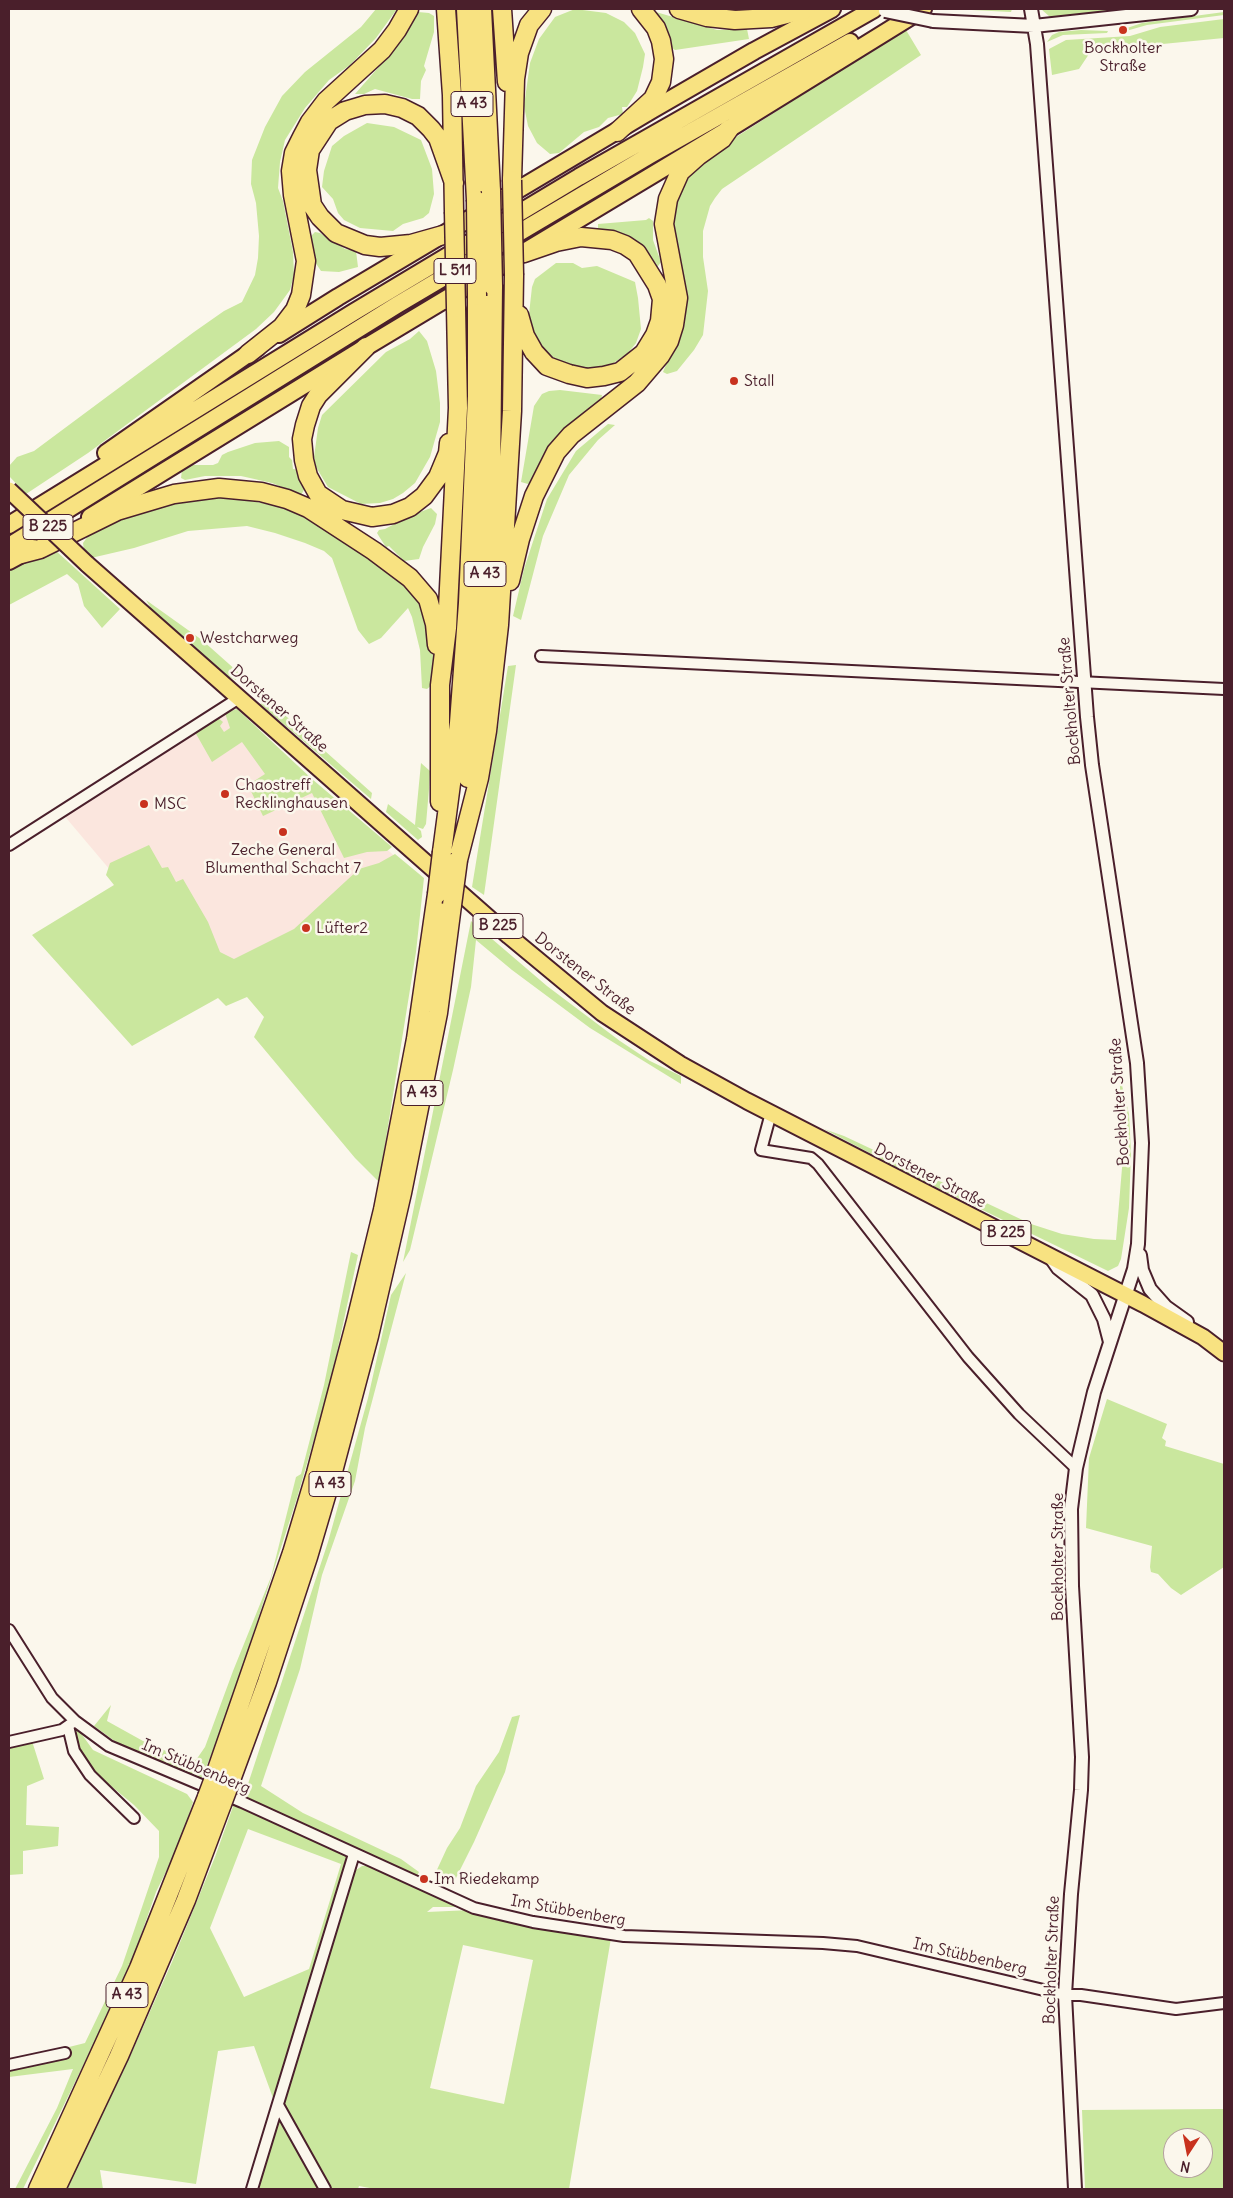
<!DOCTYPE html>
<html>
<head>
<meta charset="utf-8">
<style>
  body { margin:0 }
  #map { position:relative; width:1233px; height:2198px; overflow:hidden; background:#fbf7ec; font-family:Delius,sans-serif }
  canvas { display:block }
  .frame { position:absolute; inset:0; border:10px solid #4a1f2b; pointer-events:none }
  .north { position:absolute; left:1163px; top:2128px; width:50px; height:50px; box-sizing:border-box; background:#fbf7ec; border:1px solid #b4a19f; border-radius:50%; rotate:191deg; font-size:14px; font-weight:700; line-height:20px; text-align:center; color:#4a1f2b }
  .north::after { content:''; display:block; margin:auto; width:18px; height:22px; background:#c8321e; clip-path:polygon(50% 0,100% 100%,50% 72%,0 100%) }
</style>
</head>
<body>
<div id="map">
<canvas width="1233" height="2198"></canvas>
<div class="frame"></div>
<div class="north">N</div>
</div>
<script>
const ctx = document.querySelector('canvas').getContext('2d');
ctx.lineJoin = 'round';
function fillPath(path, color) { ctx.fillStyle = color; ctx.fill(path, 'evenodd'); }
const toPath = rows => new Path2D(rows.map(r => 'M' + r).join(''));
function stroke(path, color, width, dash) { ctx.strokeStyle = color; ctx.lineWidth = width; ctx.lineCap = dash ? 'butt' : 'round'; ctx.setLineDash(dash || []); ctx.stroke(path); }
function label(font, color, halo, rows, align = 'center') {
  ctx.font = font + ' Delius,sans-serif'; ctx.lineWidth = 5; ctx.setLineDash([]); ctx.textBaseline = 'middle'; ctx.strokeStyle = halo; ctx.fillStyle = color; for (const [text, x, y, turn = 0] of rows) {
    ctx.save(); ctx.translate(x, y); ctx.rotate((+turn || 0) * Math.PI / 180); ctx.textAlign = isNaN(turn) ? turn : align; if (halo) ctx.strokeText(text, 0, 0); ctx.fillText(text, 0, 0); ctx.restore();
  }
}
const built = toPath([
  [233,709,412,872,218,998,62,813]
]);
const green = toPath([
  [376,9,397,9,376,38,350,65,329,80,305,108,285,140,280,162,278,188,283,201,293,252,294,275,290,290,274,312,256,329,88,453,26,494,9,476,9,466,17,457,34,451,194,332,224,311,242,302,255,275,258,258,259,236,256,203,251,184,252,160,265,127,282,96,305,72,361,27],
  [575,9,606,13,624,22,635,33,645,54,643,67,637,91,627,107,622,107,623,114,608,118,599,127,584,132,559,153,550,154,537,143,528,126,524,106,530,63,539,39,555,17],
  [952,9,1012,9,1011,12],
  [1041,9,1072,10,1143,9,1050,17],
  [418,12,429,13,434,16,434,32,424,66,426,70,421,81,420,99,412,99,375,89,364,94,355,94,391,53,406,33,412,17],
  [656,12,717,30,747,29,749,39,675,50,668,45],
  [1224,12,1224,15,1147,25,1126,31,1124,29,1142,23],
  [1224,19,1224,38,1091,51,1079,69,1052,75,1049,49,1066,40,1130,36,1160,27],
  [906,30,921,55,722,189,715,198,710,206,703,231,703,257,708,291,703,335,694,350,677,371,667,374,663,372,668,360,670,219,680,186,691,172,719,148,891,38],
  [1081,30,1108,31,1107,33,1063,35,1047,42,1052,35,1059,32],
  [367,123,394,127,421,140,432,169,434,194,429,213,423,218,403,224,393,231,360,228,344,220,338,213,333,199,322,187,324,171,332,146,344,136],
  [649,218,653,221,653,240,661,262,656,269,612,233,598,230,598,224,646,220],
  [315,232,320,233,345,249,356,251,358,267,339,272,321,271,313,259,310,237],
  [556,263,573,263,582,268,597,266,635,282,638,298,641,329,636,343,628,353,608,367,598,371,575,368,558,361,534,342,528,323,532,287,535,279],
  [419,331,427,341,436,371,440,403,440,422,430,457,415,483,403,493,393,499,380,503,361,504,328,487,316,467,314,457,318,428,322,415,386,352,410,339],
  [560,390,602,395,601,400,547,455,531,481,528,484,521,482,534,406,542,394,549,391],
  [608,424,615,425,598,440,569,475,543,536,521,620,513,616,524,569,547,499,576,451],
  [279,441,289,447,289,457,292,460,293,469,299,470,307,485,301,495,272,483,241,476,205,476,185,480,181,478,182,470,189,465,213,465,218,463,222,455,228,452,255,443],
  [221,496,252,501,285,508,299,514,348,542,401,580,424,609,432,635,434,655,432,685,427,689,422,688,420,650,412,617,408,608,381,638,369,644,358,630,332,558,324,551,305,543,275,533,247,526,188,531,134,548,91,558,84,551,83,543,93,529,119,518,190,499],
  [431,508,437,514,435,524,423,547,419,559,404,561,389,546,386,547,380,538,377,533,379,530,385,529,409,516],
  [55,550,120,609,102,628,84,606,78,584,67,574,9,605,9,570],
  [146,600,202,640,238,672,236,680,229,677,152,610],
  [516,665,484,895,472,887,508,666],
  [268,700,372,793,371,799,260,704],
  [237,709,312,779,392,847,387,851,367,852,344,858,312,793,263,816,248,785,265,774,242,742,212,762,195,732,218,718,223,722,220,726,224,732,230,728,225,713],
  [421,763,430,771,429,789,426,824,423,829,417,827,421,831,422,837,418,840,386,812,388,804,415,825],
  [149,845,162,868,168,867,176,882,183,879,208,922,220,952,234,959,294,929,359,869,379,863,395,854,424,878,416,952,379,1182,355,1158,254,1037,264,1017,247,997,226,1006,218,998,132,1046,32,935,114,885,106,875,110,863],
  [471,921,547,986,620,1041,650,1061,681,1076,681,1084,590,1028,512,970,476,940,471,987,453,1070,410,1250,403,1262],
  [1119,1073,1129,1114,1131,1153,1129,1208,1121,1259,1118,1266,1108,1271,925,1182,824,1129,844,1136,1031,1224,1062,1234,1094,1239,1116,1240,1124,1144],
  [351,1252,358,1255,330,1384,297,1498,223,1727,201,1779,116,1742,94,1726,111,1705,107,1721,143,1741,180,1757,196,1760,205,1747,233,1671,271,1577,296,1477,301,1474,324,1385],
  [406,1273,365,1428,355,1481,322,1575,300,1669,261,1786,303,1813,401,1859,419,1872,417,1876,244,1796,328,1542,368,1398,391,1295],
  [1107,1399,1167,1424,1162,1438,1166,1441,1165,1446,1224,1464,1224,1567,1181,1595,1171,1588,1158,1574,1151,1572,1150,1567,1152,1546,1086,1528,1089,1458],
  [520,1715,505,1772,474,1842,456,1878,450,1885,435,1874,447,1848,460,1828,476,1786,499,1752,512,1717],
  [78,1729,93,1750,187,1794,193,1802,179,1845,156,1892,133,1958,96,2039,23,2189,15,2189,57,2108,73,2069,9,2077,9,2062,85,2043,122,1966,159,1857,159,1831,134,1805,88,1767,72,1738],
  [32,1741,44,1779,27,1786,26,1825,59,1827,58,1846,23,1851,23,1874,9,1875,9,1746],
  [235,1801,350,1855,278,2099,273,2098,254,2046,218,2051,196,2184,100,2170,103,2189,66,2189,132,2052,172,1962,215,1857],
  [248,1829,341,1864,309,1969,244,1997,210,1928],
  [362,1866,373,1866,466,1907,433,1907,427,1912,471,1910,611,1938,569,2189,375,2189,359,2186,358,2189,257,2189,353,1872],
  [463,1945,533,1960,504,2104,430,2088],
  [1224,2109,1224,2189,1085,2189,1082,2110],
  [1173,2138,1203,2138,1203,2168,1173,2168]
]);
const minor = toPath([
  [541,656,1224,689],
  [9,845,239,698],
  [771,1113,761,1150,811,1158,818,1164,968,1357,1019,1414,1076,1468],
  [9,1630,52,1698,75,1721,109,1746,242,1802,474,1908,533,1922,624,1936,823,1943,857,1946,1065,1995,1081,1995,1176,2009,1224,2003],
  [68,1726,74,1751,90,1775,134,1818],
  [9,1742,62,1730,72,1723],
  [9,2065,65,2053],
  [278,2105,325,2189],
  [252,2189,354,1854]
]);
const tertiary = toPath([
  [1031,9,1037,44,1087,717,1092,765,1137,1063,1142,1143,1138,1244,1134,1269,1094,1392,1076,1468,1071,1509,1072,1586,1082,1757,1081,1790,1071,1894,1065,1995,1075,2189],
  [933,21,1034,26,1191,9],
  [1049,1255,1058,1268,1092,1295,1104,1319,1110,1342],
  [1140,1255,1142,1270,1150,1289,1166,1307,1187,1322]
]);
const primary = toPath([
  [87,564,509,936,602,1013,680,1064,747,1101,1143,1304,1203,1337,1224,1353]
]);
const trunk = toPath([
  [279,334,338,297,652,110,754,51,832,9],
  [106,453,258,347],
  [90,517,366,347,729,129,923,9],
  [9,525,354,312,579,177,874,9],
  [9,546,397,305,650,155,850,42],
  [9,561,33,548]
]);
const motorway = toPath([
  [446,9,452,95,454,212],
  [466,9,476,200],
  [482,9,491,191],
  [502,9,507,82],
  [679,9,707,17,735,20,771,18,806,9],
  [617,132,653,99,661,82,664,59,661,41,656,28,641,9],
  [512,180,515,79,519,53,529,25,542,9],
  [443,235,411,244,380,247,365,245,336,233,320,217,312,205,307,170,310,150,329,121,345,111,365,105,385,104,402,108,418,116,431,129,438,138,454,183],
  [519,315,525,336,534,352,547,366,569,374,587,378,604,376,620,372,644,353,655,335,660,321,662,299,657,285,637,253,625,245,612,240,581,237,556,242,524,253],
  [366,347,318,395,311,406,305,425,302,439,304,460,308,476,318,494,342,510,372,517,393,514,410,507,424,496,438,477,448,453,449,443],
  [248,354,282,327,295,310,301,295,306,261,293,195,291,171,294,153,302,137,310,122,326,101,382,50,397,30,409,9],
  [21,554,40,549,117,511,174,494,219,488,261,492,287,499,308,508,374,551,410,578,428,599,435,624,437,645],
  [510,581,520,539,534,496,556,452,571,435,637,383,660,356,669,341,674,325,678,298,664,224,668,199,680,172,698,156,722,139,729,129],
  [468,778,483,607,491,480,493,286],
  [440,802,440,685,447,628,458,408,456,308],
  [442,852,459,723,468,603,477,396,477,296],
  [458,860,479,778,487,731,499,625,512,411,514,275],
  [213,1781,292,1553,316,1473,356,1321,383,1210,416,1039,437,894],
  [228,1788,267,1682,308,1557,331,1479,369,1336,402,1193,438,1013,452,905],
  [38,2189,139,1968,207,1797],
  [56,2189,119,2056,186,1900,222,1804]
]);
const tertiaryBridge = toPath([
  [885,11,933,21]
]);
const primaryBridge = toPath([
  [9,490,87,564]
]);
const motorwayBridge = toPath([
  [512,180,514,275],
  [491,191,493,286],
  [476,200,477,296],
  [454,212,456,308],
  [437,894,442,852],
  [452,905,458,860],
  [207,1797,213,1781],
  [222,1804,228,1788]
]);
const markers = [
  [1123,30,5,"#c8321e"],
  [734,381,5,"#c8321e"],
  [190,638,5,"#c8321e"],
  [225,794,5,"#c8321e"],
  [144,804,5,"#c8321e"],
  [283,832,5,"#c8321e"],
  [306,928,5,"#c8321e"],
  [424,1879,5,"#c8321e"]
];
const shields = [
  [472,104,42],
  [455,271,42],
  [48,527,50],
  [485,574,42],
  [498,926,50],
  [422,1093,42],
  [1006,1233,50],
  [330,1484,42],
  [127,1995,42]
];
const shieldNames = [
  ["A 43",472,104],
  ["L 511",455,271],
  ["B 225",48,527],
  ["A 43",485,574],
  ["B 225",498,926],
  ["A 43",422,1093],
  ["B 225",1006,1233],
  ["A 43",330,1484],
  ["A 43",127,1995]
];
const poiNames = [
  ["Bockholter",1123,48,"center"],
  ["Straße",1123,66,"center"],
  ["Stall",744,381],
  ["Westcharweg",200,638],
  ["Chaostreff",235,785],
  ["Recklinghausen",235,803],
  ["MSC",154,804],
  ["Zeche General",283,850,"center"],
  ["Blumenthal Schacht 7",283,868,"center"],
  ["Lüfter2",316,928],
  ["Im Riedekamp",434,1879]
];
const streetNames = [
  ["Bockholter Straße",1070,701,-95],
  ["Dorstener Straße",279,709,41],
  ["Dorstener Straße",585,974,38],
  ["Bockholter Straße",1120,1102,-94],
  ["Dorstener Straße",930,1176,27],
  ["Bockholter Straße",1058,1557,-90],
  ["Im Stübbenberg",196,1767,23],
  ["Im Stübbenberg",568,1911,10],
  ["Im Stübbenberg",970,1957,13],
  ["Bockholter Straße",1052,1960,-88]
];
fillPath(built, '#fbe6de');
fillPath(green, '#cae79e');
stroke(minor, '#4a1f2b', 14);
stroke(tertiary, '#4a1f2b', 16);
stroke(primary, '#4a1f2b', 19);
stroke(trunk, '#4a1f2b', 20);
stroke(motorway, '#4a1f2b', 21);
stroke(minor, '#fbf7ec', 10);
stroke(tertiary, '#fbf7ec', 12);
stroke(primary, '#f8e281', 15);
stroke(trunk, '#f8e281', 16);
stroke(motorway, '#f8e281', 18);
stroke(tertiaryBridge, '#4a1f2b', 16, []);
stroke(primaryBridge, '#4a1f2b', 19, []);
stroke(motorwayBridge, '#4a1f2b', 21, []);
stroke(tertiaryBridge, '#fbf7ec', 12);
stroke(primaryBridge, '#f8e281', 15);
stroke(motorwayBridge, '#f8e281', 18);
for (const [x, y, r, color] of markers) { const dot = new Path2D(); dot.arc(x, y, r, 0, 2 * Math.PI); ctx.fillStyle = color; ctx.fill(dot); stroke(dot, '#fbf7ec', 2); }
for (const [x, y, w] of shields) { const box = new Path2D(); box.roundRect(x - w / 2, y - 12.5, w, 25, 4); ctx.fillStyle = '#fbf7ec'; ctx.fill(box); stroke(box, '#4a1f2b', 1); }
label('bold 15px', '#4a1f2b', null, shieldNames);
label('16px', '#4a1f2b', '#fbf7ec', poiNames, 'left');
label('16px', '#4a1f2b', '#fbf7ec', streetNames);
</script>
</body>
</html>
